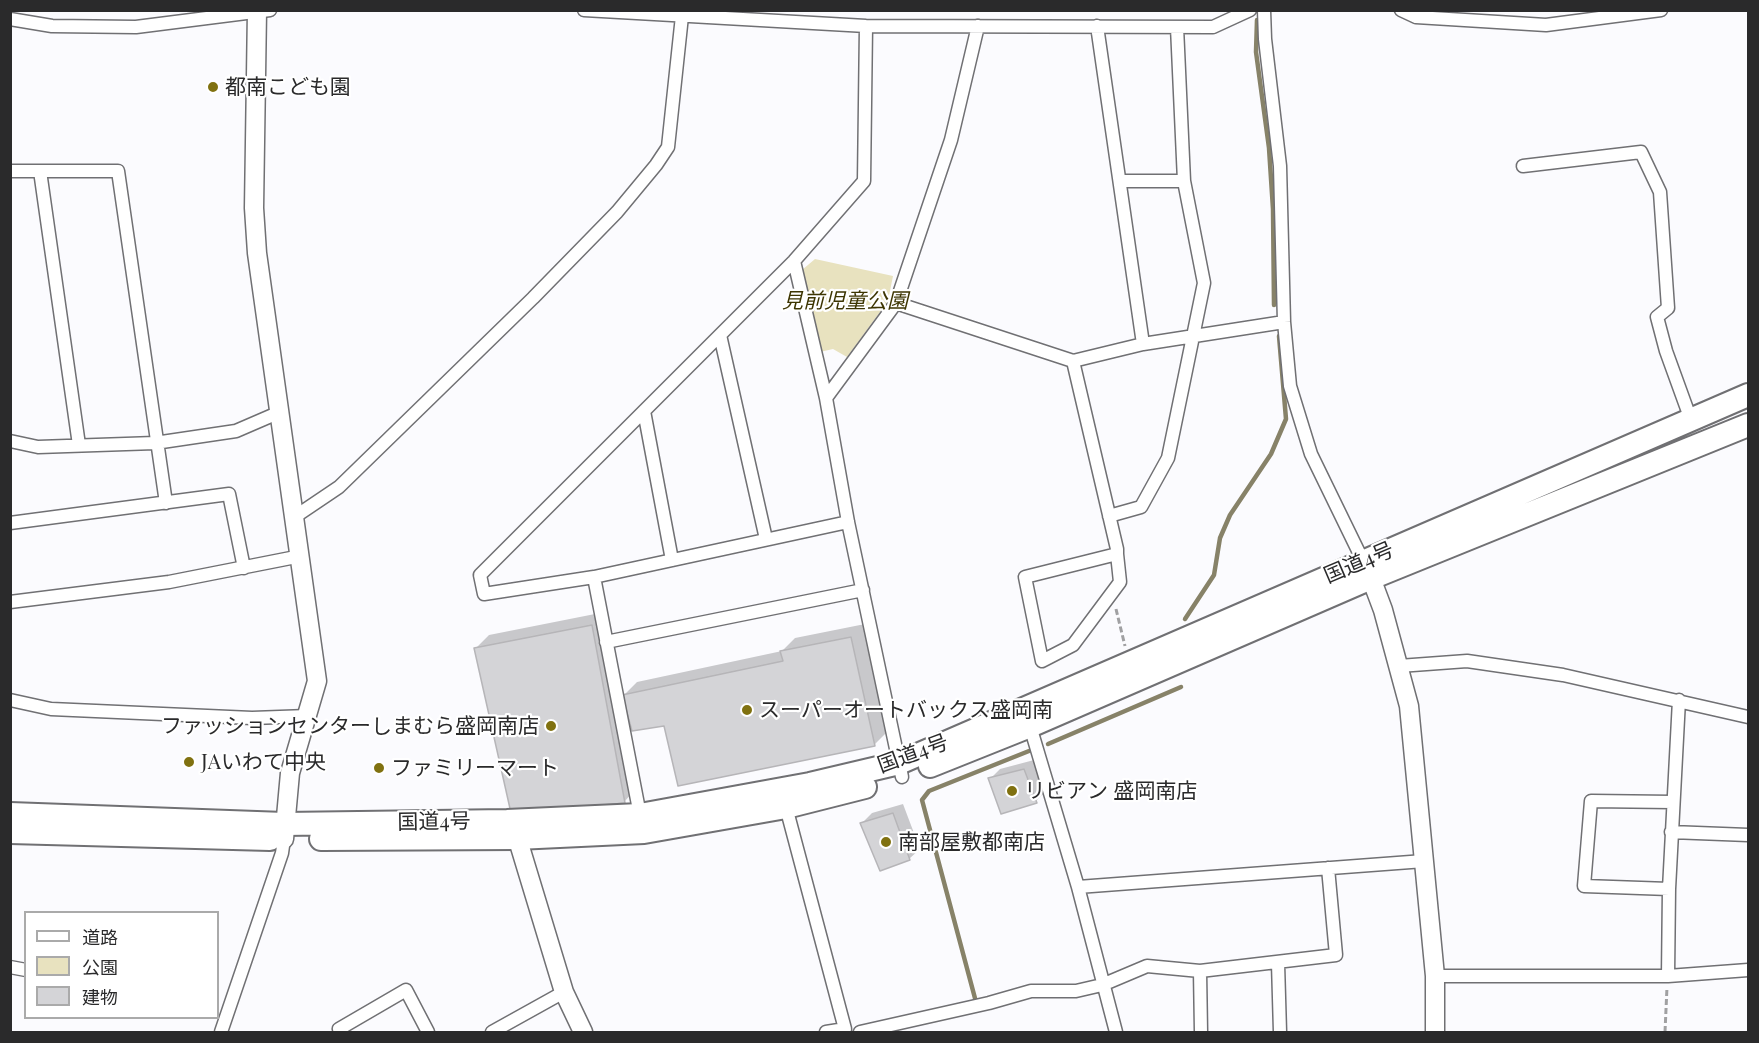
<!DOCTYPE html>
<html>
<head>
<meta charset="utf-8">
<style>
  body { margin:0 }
  #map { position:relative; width:1759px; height:1043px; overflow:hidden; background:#fbfbfe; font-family:"Playfair Display","Noto Sans JP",serif }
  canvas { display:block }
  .frame { position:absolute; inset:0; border:12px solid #2a2a2b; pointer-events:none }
  .legend { position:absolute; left:24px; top:911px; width:195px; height:108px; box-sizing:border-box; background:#fff; border:2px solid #aaa; margin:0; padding:8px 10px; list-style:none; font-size:18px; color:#2a2a2b }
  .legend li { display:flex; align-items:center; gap:12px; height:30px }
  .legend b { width:30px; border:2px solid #aaa }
</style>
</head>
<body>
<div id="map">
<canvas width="1759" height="1043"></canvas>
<div class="frame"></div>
<ul class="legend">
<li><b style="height:8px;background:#fff"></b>道路</li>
<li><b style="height:16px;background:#e8e2bf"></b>公園</li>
<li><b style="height:16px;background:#d4d4d7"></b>建物</li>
</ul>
</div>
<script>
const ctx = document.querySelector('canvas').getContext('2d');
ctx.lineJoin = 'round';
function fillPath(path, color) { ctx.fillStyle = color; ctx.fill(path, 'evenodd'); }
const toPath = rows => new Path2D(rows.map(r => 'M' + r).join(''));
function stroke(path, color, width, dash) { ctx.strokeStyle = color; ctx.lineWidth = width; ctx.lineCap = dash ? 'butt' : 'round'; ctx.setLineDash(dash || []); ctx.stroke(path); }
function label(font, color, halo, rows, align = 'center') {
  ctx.font = font + ' "Playfair Display","Noto Sans JP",serif'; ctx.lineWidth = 4.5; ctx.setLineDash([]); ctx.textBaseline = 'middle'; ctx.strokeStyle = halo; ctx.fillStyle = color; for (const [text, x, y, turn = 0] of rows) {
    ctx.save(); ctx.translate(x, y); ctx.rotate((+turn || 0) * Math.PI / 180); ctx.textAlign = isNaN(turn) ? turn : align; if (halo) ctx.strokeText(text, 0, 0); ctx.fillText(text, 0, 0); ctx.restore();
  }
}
const green = toPath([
  [815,259,893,276,888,301,847,357,833,349,820,352,802,270]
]);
const shadow = toPath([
  [605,612,637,788,624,802,475,649,489,635],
  [865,624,888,731,874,745,665,724,623,696,637,682,782,651,795,638],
  [1034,760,1046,791,1036,801,990,779,1000,769],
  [903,804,920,849,909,859,862,823,872,813]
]);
const stream = toPath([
  [1257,20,1256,52,1269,148,1273,209,1274,305],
  [1185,619,1214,575,1220,538,1230,515,1271,454,1286,419,1279,336],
  [1048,744,1181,687],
  [976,1002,922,800,929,791,1029,751]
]);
const building = toPath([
  [592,625,625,803,511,813,474,648,592,625],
  [851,637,875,746,678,786,664,726,632,731,622,695,783,661,780,651,851,637],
  [1024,769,1037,803,1001,814,988,778,1024,769],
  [893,813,910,860,880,871,860,823,893,813]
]);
const path = toPath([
  [1116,609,1125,646],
  [1665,1032,1667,987]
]);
const street = toPath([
  [584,10,866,26,1213,27,1250,10],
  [1264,10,1265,39,1280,166,1284,322,1290,386,1311,454,1365,565],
  [1401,10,1416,17,1546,25,1661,10],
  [10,19,52,26,136,27,270,10],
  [1097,26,1143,344],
  [1523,166,1641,152,1660,192,1668,308,1657,317,1666,351,1691,420],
  [10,171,118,171,166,503],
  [40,171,79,445],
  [1120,181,1184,181],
  [794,261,826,398,848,522,902,777],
  [896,303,1073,361,1143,344,1284,322],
  [720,335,766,539],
  [1073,361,1117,549,1117,554,1120,582,1073,645,1042,661,1025,577,1117,554],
  [826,398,896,303,951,140,978,26],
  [644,411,672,560],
  [10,441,38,447,155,443,236,431,280,412],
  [296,516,339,487,533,298,617,212,656,165,668,147,682,16],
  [1109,516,1141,507,1168,458,1204,283,1184,181,1177,27],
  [848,522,594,577,484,594,480,575,794,261,864,181,866,26],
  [10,523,229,494,244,568],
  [594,577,640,815],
  [10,602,169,582,301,556],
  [606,642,863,590],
  [1399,666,1467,661,1563,675,1748,717],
  [10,700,51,709,252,718,308,716],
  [1030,726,1078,887,1116,1032],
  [786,807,845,1029,826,1032],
  [1671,832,1748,835],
  [1078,887,1424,861],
  [1669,889,1584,886,1591,801,1673,802],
  [1278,963,1280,1032],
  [10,967,26,970],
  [1200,971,1201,1032],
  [1435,976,1668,976,1748,970],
  [1668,976,1669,889,1679,700],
  [221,1032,282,853,284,839],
  [340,1032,339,1029,406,990,428,1032],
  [492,1032,564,992],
  [860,1032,989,1003,1031,991,1076,991,1102,985,1147,966,1200,971,1336,955,1328,868]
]);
const secondary = toPath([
  [257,10,254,208,257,253,317,681,290,773,284,839],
  [1371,578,1383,610,1409,706,1435,976,1435,1032],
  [514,827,564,992,583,1032]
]);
const highway = toPath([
  [930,766,1030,726,1371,578,1748,425],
  [10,814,284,824,507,821,640,815,810,784,899,763,1748,395],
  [10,832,270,839],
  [321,839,517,838,644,832,786,807,865,787]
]);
const markers = [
  [213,87,6,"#807110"],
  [747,710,6,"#807110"],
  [551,726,6,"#807110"],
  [189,762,6,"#807110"],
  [379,768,6,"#807110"],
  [1012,791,6,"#807110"],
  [886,842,6,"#807110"]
];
const poiNames = [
  ["都南こども園",225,87],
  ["スーパーオートバックス盛岡南",759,710],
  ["ファッションセンターしまむら盛岡南店",539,726,"right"],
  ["JAいわて中央",201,762],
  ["ファミリーマート",391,768],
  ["リビアン 盛岡南店",1024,791],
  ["南部屋敷都南店",898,842]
];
const parkNames = [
  ["見前児童公園",845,301]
];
const streetNames = [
  ["国道4号",1359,563,-23],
  ["国道4号",913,754,-20],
  ["国道4号",434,822,-1]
];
fillPath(green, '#e8e2bf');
fillPath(shadow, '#0003');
stroke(stream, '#878268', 4.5);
fillPath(building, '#d4d4d7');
stroke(building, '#b6b5b8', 1.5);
stroke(street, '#707073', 15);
stroke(secondary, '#707073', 21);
stroke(highway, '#707073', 26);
stroke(path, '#a0a0a2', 3, [6, 3]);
stroke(street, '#fff', 12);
stroke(secondary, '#fff', 18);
stroke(highway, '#fff', 22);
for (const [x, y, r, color] of markers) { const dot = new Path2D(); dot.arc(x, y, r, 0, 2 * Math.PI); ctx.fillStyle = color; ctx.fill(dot); stroke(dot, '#fff', 2); }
label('21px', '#2a2a2b', '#fff', poiNames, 'left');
label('italic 21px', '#3d3502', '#fff', parkNames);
label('21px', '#2a2a2b', '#fff', streetNames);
</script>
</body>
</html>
